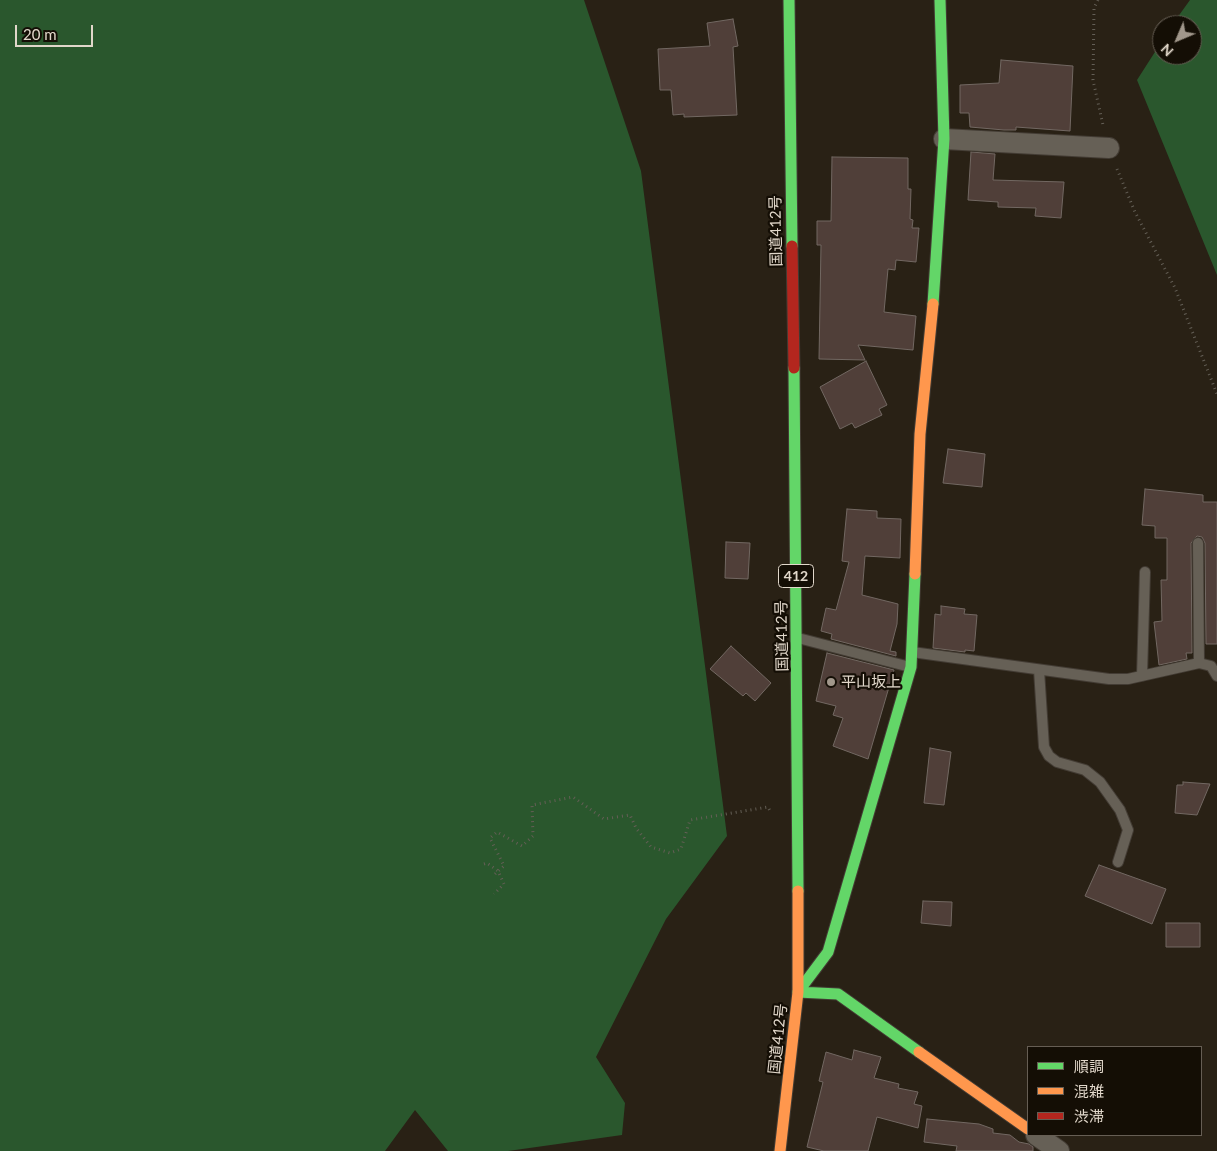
<!DOCTYPE html>
<html>
<head>
<meta charset="utf-8">
<style>
  body { margin:0 }
  #map { position:relative; width:1217px; height:1151px; overflow:hidden; background:#292115; font-family:Lato,"Noto Sans JP",sans-serif }
  canvas { display:block }
  .legend { position:absolute; left:1027px; top:1046px; width:175px; height:90px; box-sizing:border-box; background:#140e05; border:1px solid #665e54; margin:0; padding:6px 9px; list-style:none; font-size:15px; color:#e1d7ca }
  .legend li { display:flex; align-items:center; gap:10px; height:25px }
  .legend b { width:25px; border:1px solid #665e54 }
  .north { position:absolute; left:1152px; top:15px; width:50px; height:50px; box-sizing:border-box; background:#140e05; border:1px solid #665e54; border-radius:50%; rotate:225deg; font-size:14px; font-weight:700; line-height:20px; text-align:center; color:#e1d7ca }
  .north::after { content:''; display:block; margin:auto; width:18px; height:22px; background:#a1978b; clip-path:polygon(50% 0,100% 100%,50% 72%,0 100%) }
  .scale { position:absolute; left:15px; top:25px; width:78px; height:22px; box-sizing:border-box; border:2px solid #e1d7ca; border-top:0; padding-left:6px; font-size:15px; line-height:18px; white-space:nowrap; color:#e1d7ca; -webkit-text-stroke:4px #140e05; paint-order:stroke }
</style>
</head>
<body>
<div id="map">
<canvas width="1217" height="1151"></canvas>
<ul class="legend">
<li><b style="height:6px;background:#63d668"></b>順調</li>
<li><b style="height:6px;background:#ff974d"></b>混雑</li>
<li><b style="height:6px;background:#b3261e"></b>渋滞</li>
</ul>
<div class="north">N</div>
<div class="scale">20 m</div>
</div>
<script>
const ctx = document.querySelector('canvas').getContext('2d');
ctx.lineJoin = 'round';
function fillPath(path, color) { ctx.fillStyle = color; ctx.fill(path, 'evenodd'); }
const toPath = rows => new Path2D(rows.map(r => 'M' + r).join(''));
function stroke(path, color, width, dash) { ctx.strokeStyle = color; ctx.lineWidth = width; ctx.lineCap = dash ? 'butt' : 'round'; ctx.setLineDash(dash || []); ctx.stroke(path); }
function label(font, color, halo, rows, align = 'center') {
  ctx.font = font + ' Lato,"Noto Sans JP",sans-serif'; ctx.lineWidth = 4.5; ctx.setLineDash([]); ctx.textBaseline = 'middle'; ctx.strokeStyle = halo; ctx.fillStyle = color; for (const [text, x, y, turn = 0] of rows) {
    ctx.save(); ctx.translate(x, y); ctx.rotate((+turn || 0) * Math.PI / 180); ctx.textAlign = isNaN(turn) ? turn : align; if (halo) ctx.strokeText(text, 0, 0); ctx.fillText(text, 0, 0); ctx.restore();
  }
}
const forest = toPath([
  [0,0,584,0,641,171,727,836,666,919,596,1057,625,1103,622,1135,508,1151,448,1151,415,1110,385,1151,0,1151],
  [1190,0,1217,0,1217,275,1137,80,1162,41,1162,55,1192,55,1192,25,1172,25]
]);
const building = toPath([
  [733,19,738,46,733,47,737,115,684,117,684,114,673,115,671,90,660,90,658,49,710,46,707,23,733,19],
  [1001,60,1073,66,1070,131,1016,127,1016,130,1004,130,970,127,969,113,960,113,960,85,999,83,1001,60],
  [971,152,995,154,993,180,1064,182,1061,218,1035,216,1036,208,998,207,998,202,968,200,971,152],
  [832,157,908,158,908,189,911,189,910,219,913,220,912,228,919,228,916,262,896,260,895,270,888,269,884,312,916,316,913,350,858,345,865,360,819,359,821,245,817,245,817,221,831,221,832,157],
  [866,361,887,405,879,409,882,415,855,428,852,423,840,429,820,387,866,361],
  [948,449,985,454,982,487,943,483,948,449],
  [1145,489,1203,495,1203,502,1217,502,1217,644,1206,644,1205,543,1202,537,1197,536,1191,543,1192,653,1186,653,1187,659,1159,665,1154,622,1162,621,1161,580,1167,580,1167,538,1155,538,1155,526,1142,525,1145,489],
  [847,509,877,511,877,518,901,519,900,558,865,556,862,595,898,604,897,624,890,651,896,652,896,656,831,639,832,634,821,631,826,608,836,610,849,562,842,561,847,509],
  [726,542,750,543,748,579,725,578,726,542],
  [941,606,965,609,964,614,977,615,974,651,965,650,965,652,933,648,935,614,941,615,941,606],
  [731,646,771,683,755,701,746,693,743,696,710,669,731,646],
  [827,653,894,670,868,759,833,746,843,718,833,715,836,706,816,701,827,653],
  [930,748,951,752,944,805,924,803,930,748],
  [1183,782,1210,784,1197,815,1175,813,1177,785,1183,785,1183,782],
  [1099,865,1166,889,1152,924,1085,896,1099,865],
  [923,901,952,902,951,926,921,923,923,901],
  [1166,923,1200,923,1200,947,1166,947,1166,923],
  [854,1050,881,1057,874,1078,899,1084,898,1088,918,1092,914,1104,922,1106,918,1128,877,1117,868,1151,824,1151,807,1147,823,1082,819,1081,826,1052,852,1060,854,1050],
  [927,1119,979,1124,993,1129,993,1133,1010,1135,1019,1142,1029,1144,1033,1147,1033,1151,956,1151,957,1146,924,1142,927,1119]
]);
const path = toPath([
  [1098,0,1094,8,1093,80,1103,125],
  [1117,169,1135,212,1175,288,1217,394],
  [484,864,487,863,498,871,504,884,494,894],
  [495,874,504,866,490,838,497,832,522,846,533,836,532,805,573,797,604,819,630,815,636,828,651,847,670,853,681,849,690,820,768,807,771,813]
]);
const lane = toPath([
  [1198,543,1199,663],
  [798,638,910,667],
  [912,652,1109,679,1128,679,1199,663,1211,666,1217,676],
  [1039,670,1044,747,1049,756,1057,762,1085,770,1100,782,1120,810,1128,830,1118,862],
  [1142,676,1145,572]
]);
const street = toPath([
  [944,139,1109,148],
  [1036,1135,1059,1151]
]);
const fast = toPath([
  [789,0,792,246],
  [933,304,944,139,940,0],
  [794,368,798,891],
  [915,574,911,667,828,952,798,992,838,994,919,1052]
]);
const slow = toPath([
  [915,574,920,434,933,304],
  [919,1052,1028,1129],
  [780,1151,798,992,798,891]
]);
const jam = toPath([
  [792,246,794,368]
]);
const markers = [
  [831,682,5,"#a1978b"]
];
const shields = [
  [796,576,35]
];
const shieldNames = [
  ["412",796,576]
];
const streetNames = [
  ["国道412号",776,231,-91],
  ["国道412号",782,636,-91],
  ["国道412号",778,1039,-84]
];
const poiNames = [
  ["平山坂上",841,682]
];
fillPath(forest, '#2a572d');
fillPath(building, '#503f39');
stroke(building, '#726862', 1);
stroke(lane, '#433c34', 12);
stroke(street, '#433c34', 22);
stroke(fast, '#433c34', 13);
stroke(slow, '#433c34', 13);
stroke(jam, '#433c34', 13);
stroke(path, '#645f56', 3, [1, 4]);
stroke(lane, '#666056', 10);
stroke(street, '#666056', 20);
stroke(fast, '#63d668', 11);
stroke(slow, '#ff974d', 11);
stroke(jam, '#b3261e', 11);
for (const [x, y, r, color] of markers) { const dot = new Path2D(); dot.arc(x, y, r, 0, 2 * Math.PI); ctx.fillStyle = color; ctx.fill(dot); stroke(dot, '#140e05', 2); }
for (const [x, y, w] of shields) { const box = new Path2D(); box.roundRect(x - w / 2, y - 11.5, w, 23, 4); ctx.fillStyle = '#140e05'; ctx.fill(box); stroke(box, '#e1d7ca', 1); }
label('bold 14px', '#e1d7ca', null, shieldNames);
label('15px', '#e1d7ca', '#140e05', streetNames);
label('15px', '#e1d7ca', '#140e05', poiNames, 'left');
</script>
</body>
</html>
